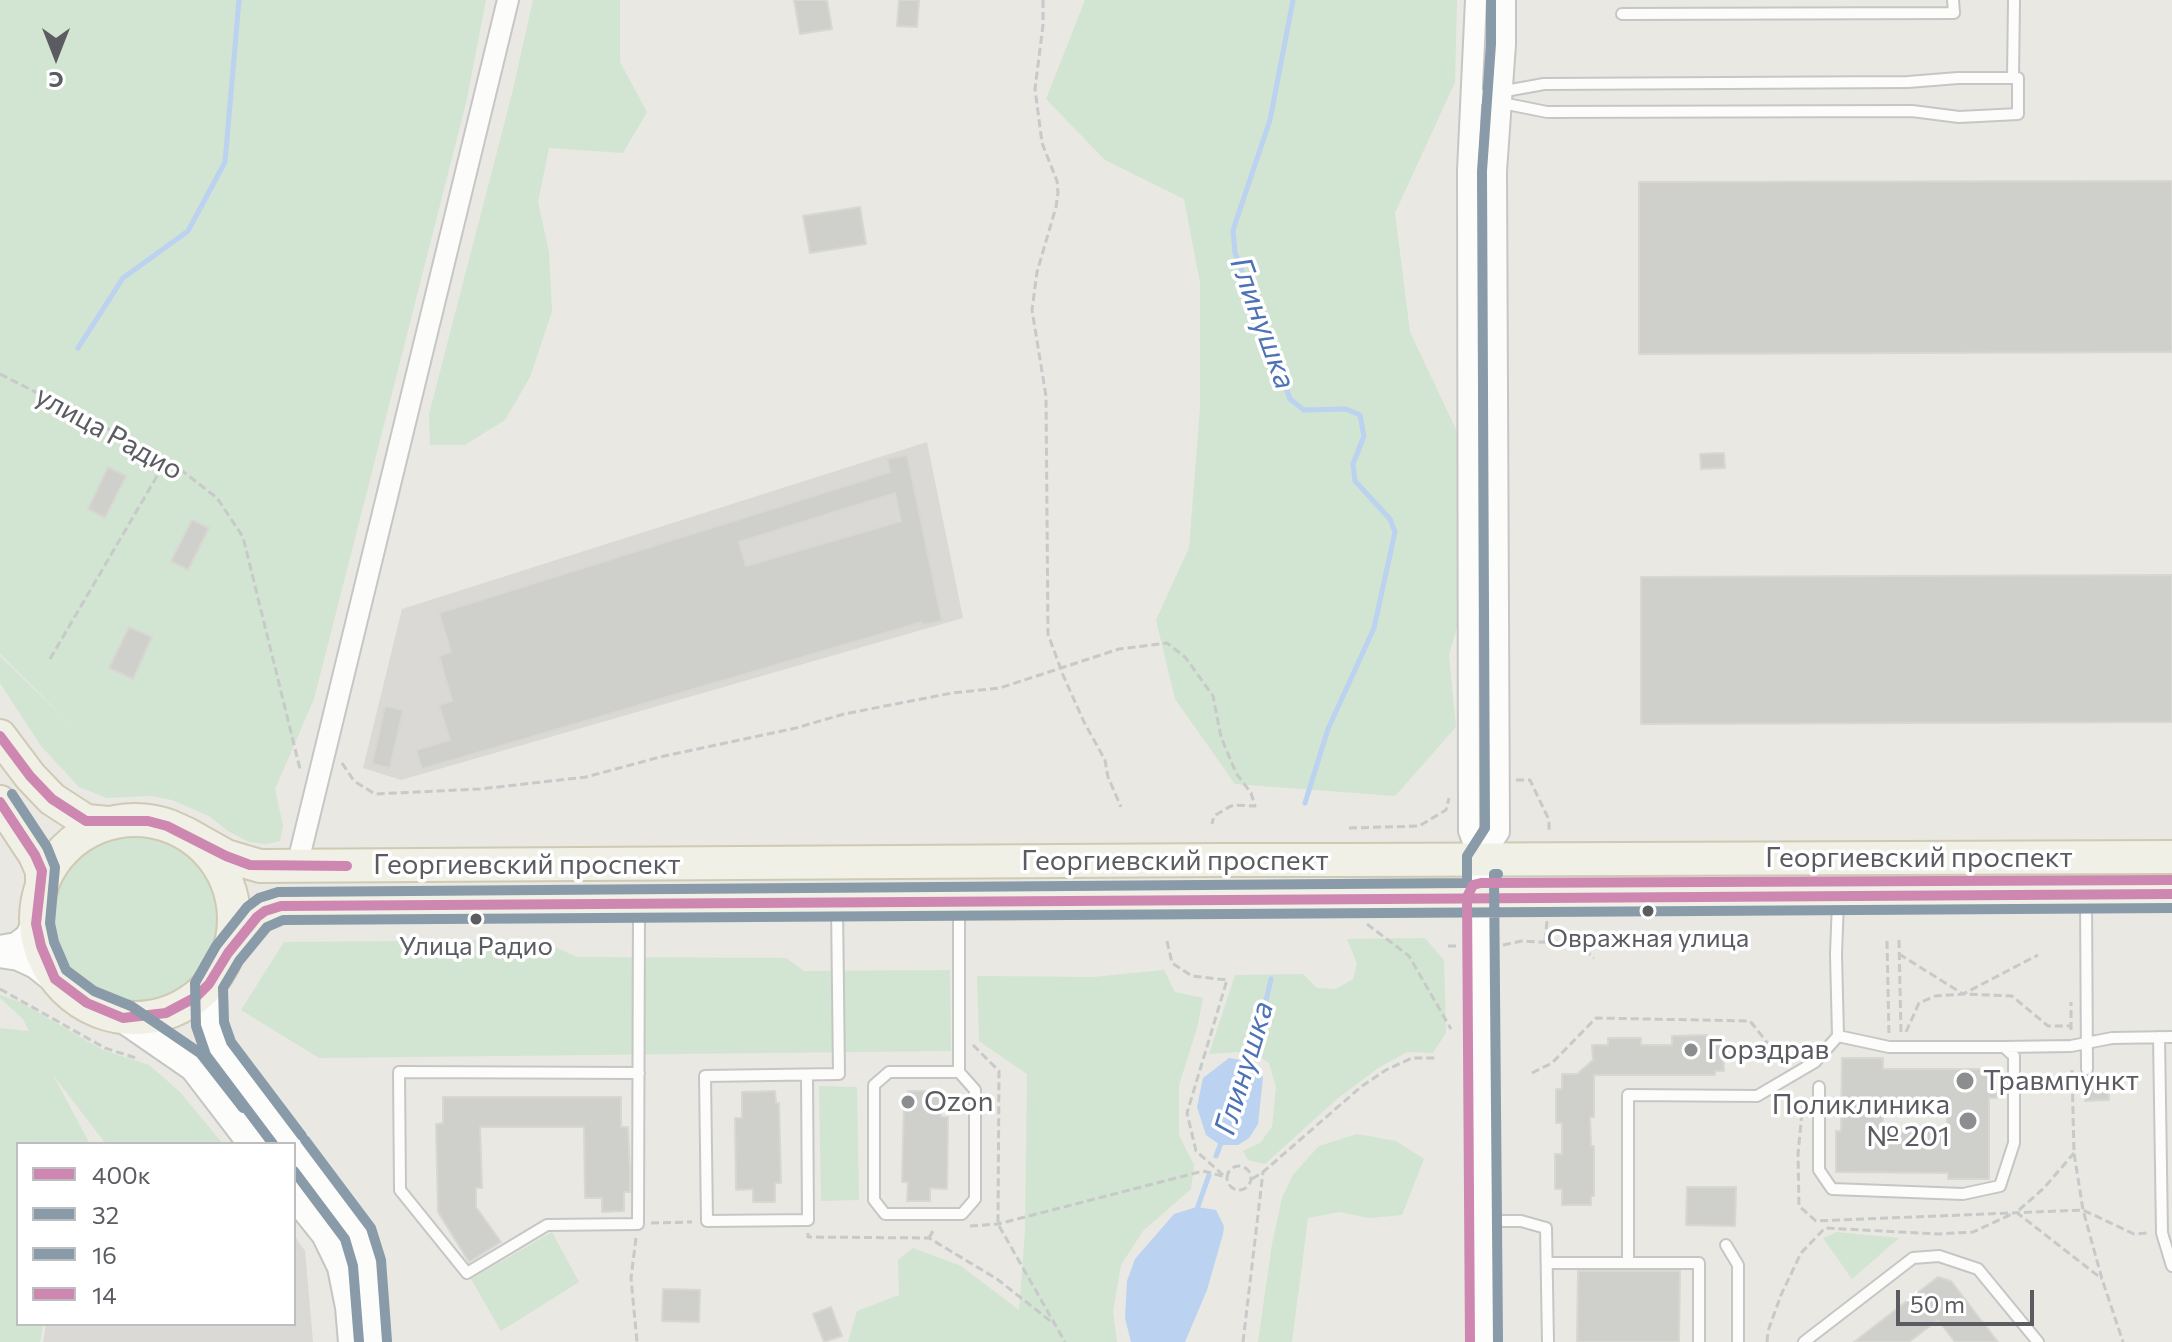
<!DOCTYPE html>
<html>
<head>
<meta charset="utf-8">
<style>
  body { margin:0 }
  #map { position:relative; width:2172px; height:1342px; overflow:hidden; background:#e9e8e3; font-family:Commissioner,sans-serif }
  canvas { display:block }
  .legend { position:absolute; left:16px; top:1142px; width:280px; height:184px; box-sizing:border-box; background:#fff; border:2px solid #bdbec0; margin:0; padding:10px 14px; list-style:none; font-size:24px; color:#5a5c61 }
  .legend li { display:flex; align-items:center; gap:16px; height:40px }
  .legend b { width:40px; border:2px solid #bdbec0 }
  .north { position:absolute; left:16px; top:16px; width:80px; height:80px; -webkit-text-stroke:6px #fff; paint-order:stroke; rotate:180deg; font-size:22px; font-weight:700; line-height:32px; text-align:center; color:#5a5c61 }
  .north::after { content:''; display:block; margin:auto; width:28px; height:36px; background:#5a5c61; clip-path:polygon(50% 0,100% 100%,50% 72%,0 100%) }
  .scale { position:absolute; left:1896px; top:1290px; width:138px; height:36px; box-sizing:border-box; border:4px solid #5a5c61; border-top:0; padding-left:10px; font-size:24px; line-height:28px; white-space:nowrap; color:#5a5c61; -webkit-text-stroke:6px #fff; paint-order:stroke }
</style>
</head>
<body>
<div id="map">
<canvas width="2172" height="1342"></canvas>
<ul class="legend">
<li><b style="height:10px;background:#ce87b0"></b>400к</li>
<li><b style="height:10px;background:#899aa8"></b>32</li>
<li><b style="height:10px;background:#899aa8"></b>16</li>
<li><b style="height:10px;background:#ce87b0"></b>14</li>
</ul>
<div class="north">С</div>
<div class="scale">50 m</div>
</div>
<script>
const ctx = document.querySelector('canvas').getContext('2d');
ctx.lineJoin = 'round';
function fillPath(path, color) { ctx.fillStyle = color; ctx.fill(path, 'evenodd'); }
const toPath = rows => new Path2D(rows.map(r => 'M' + r).join(''));
function stroke(path, color, width, dash) { ctx.strokeStyle = color; ctx.lineWidth = width; ctx.lineCap = dash ? 'butt' : 'round'; ctx.setLineDash(dash || []); ctx.stroke(path); }
function label(font, color, halo, rows, align = 'center') {
  ctx.font = font + ' Commissioner,sans-serif'; ctx.lineWidth = 7; ctx.setLineDash([]); ctx.textBaseline = 'middle'; ctx.strokeStyle = halo; ctx.fillStyle = color; for (const [text, x, y, turn = 0] of rows) {
    ctx.save(); ctx.translate(x, y); ctx.rotate((+turn || 0) * Math.PI / 180); ctx.textAlign = isNaN(turn) ? turn : align; if (halo) ctx.strokeText(text, 0, 0); ctx.fillText(text, 0, 0); ctx.restore();
  }
}
const industrial = toPath([
  [927,442,963,618,401,780,363,768,402,609],
  [294,1235,305,1251,313,1342,43,1342,46,1324,294,1324]
]);
const green = toPath([
  [0,0,486,0,466,103,314,699,275,789,283,826,280,841,267,844,249,842,228,831,209,816,172,800,151,796,107,798,79,787,41,746,0,683,0,656,83,737,0,654],
  [533,0,620,0,620,62,647,112,623,153,549,148,538,202,549,252,552,311,530,377,505,420,465,445,430,445,429,414,512,94],
  [1085,0,1457,0,1455,82,1395,213,1410,332,1462,442,1463,608,1449,655,1456,727,1395,796,1235,784,1175,699,1156,620,1189,548,1200,409,1200,283,1184,199,1105,160,1046,99],
  '53 919a82 82 0 1 1 164 0a82 82 0 1 1-164 0Z',
  [1425,938,1444,960,1446,1033,1433,1053,1407,1052,1378,1068,1337,1099,1265,1164,1248,1160,1243,1151,1260,1143,1272,1127,1276,1087,1269,1063,1251,1051,1209,1054,1235,975,1303,974,1317,988,1336,989,1353,979,1357,964,1347,939],
  [539,940,577,957,786,958,804,971,950,970,951,1051,319,1058,241,1010,284,942],
  [1164,970,1175,992,1203,998,1197,1028,1179,1085,1179,1135,1194,1165,1191,1189,1143,1231,1121,1265,1113,1311,1117,1342,848,1342,857,1311,899,1295,898,1260,913,1248,961,1266,1019,1310,1025,1231,1027,1074,979,1041,977,976,1093,977],
  [0,995,18,1001,103,1050,149,1065,180,1092,223,1144,106,1144,53,1075,90,1144,18,1144,18,1324,43,1324,40,1342,0,1342,0,1028,29,1031,23,1019,0,998],
  [819,1086,857,1087,859,1200,821,1201],
  [1357,1134,1396,1141,1424,1159,1402,1215,1370,1218,1339,1212,1308,1218,1292,1342,1258,1342,1272,1244,1282,1198,1293,1175,1319,1146],
  [552,1232,579,1282,501,1331,471,1279],
  [1837,1232,1899,1238,1852,1279,1823,1238]
]);
const water = toPath([
  [1229,1058,1253,1062,1263,1077,1258,1124,1249,1138,1238,1145,1220,1145,1206,1135,1197,1107,1203,1078],
  [1197,1207,1216,1210,1224,1226,1223,1234,1207,1290,1185,1342,1131,1342,1125,1318,1127,1281,1135,1259,1174,1214]
]);
const stream = toPath([
  [1293,0,1270,120,1233,230,1235,253,1290,399,1304,410,1346,409,1360,415,1364,436,1353,464,1355,481,1390,519,1395,532,1374,628,1328,729,1305,803],
  [78,348,123,278,188,231,225,162,239,0],
  [1251,1066,1271,979],
  [1216,1156,1223,1138],
  [1196,1212,1209,1175]
]);
const building = toPath([
  [794,0,827,0,832,29,800,34,794,0],
  [899,0,919,0,917,27,897,26,899,0],
  [2172,181,2172,352,1639,354,1639,182,2172,181],
  [860,207,866,244,810,253,803,216,860,207],
  [1724,453,1725,468,1701,469,1700,454,1724,453],
  [907,455,942,621,923,625,922,622,422,769,416,750,450,740,439,705,452,701,439,656,451,652,439,613,890,472,887,459,907,455],
  [895,493,901,521,746,566,739,542,895,493],
  [108,467,126,476,105,518,88,509,108,467],
  [192,520,209,528,188,570,171,561,192,520],
  [2172,575,2172,722,1641,724,1641,577,2172,575],
  [129,627,152,637,133,679,109,668,129,627],
  [385,706,403,710,390,768,372,764,385,706],
  [1707,1035,1707,1045,1723,1045,1724,1071,1715,1071,1715,1075,1594,1075,1594,1117,1590,1117,1591,1146,1594,1146,1594,1196,1591,1196,1591,1205,1562,1205,1562,1189,1555,1189,1555,1154,1562,1154,1562,1123,1556,1123,1556,1089,1562,1089,1562,1074,1577,1074,1593,1060,1592,1045,1608,1045,1608,1038,1641,1038,1641,1045,1672,1045,1672,1036,1707,1035],
  [1842,1058,1883,1058,1883,1069,1997,1069,1997,1098,1989,1098,1989,1179,1948,1179,1948,1173,1836,1172,1836,1131,1841,1131,1842,1058],
  [1883,1099,1947,1099,1947,1129,1883,1129,1883,1099],
  [2108,1080,2109,1100,2085,1101,2085,1081,2108,1080],
  [775,1091,776,1103,779,1103,781,1183,775,1183,775,1202,753,1202,753,1189,736,1190,735,1118,742,1118,742,1092,775,1091],
  [908,1091,941,1091,941,1117,948,1117,947,1189,930,1188,930,1201,907,1201,908,1182,902,1182,904,1102,907,1102,908,1091],
  [443,1097,621,1097,621,1127,628,1127,630,1172,630,1192,624,1192,624,1211,602,1212,602,1198,585,1198,584,1127,480,1127,482,1188,476,1188,476,1207,501,1242,469,1262,438,1212,436,1124,443,1123,443,1097],
  [1687,1187,1736,1187,1735,1226,1686,1225,1687,1187],
  [1578,1271,1680,1271,1679,1342,1577,1342,1578,1271],
  [1938,1277,1951,1281,1998,1342,1955,1342,1938,1320,1909,1342,1854,1342,1938,1277],
  [663,1289,700,1290,699,1322,662,1321,663,1289],
  [831,1307,842,1336,824,1342,813,1314,831,1307]
]);
const path = toPath([
  [1043,0,1043,25,1035,89,1042,143,1057,181,1058,193,1056,207,1037,272,1032,310,1046,396,1048,634,1063,675,1084,722,1105,760,1108,777,1121,807],
  [0,374,167,459,217,498,243,537,300,769],
  [50,659,167,459],
  [342,763,354,781,375,794,480,789,586,777,660,757,796,728,844,714,952,693,1000,688,1119,649,1167,643,1185,657,1213,696,1221,737,1236,773,1251,793,1255,806,1234,805,1229,807,1214,816,1212,824],
  [1516,780,1530,780,1549,820,1549,833],
  [1349,828,1419,826,1446,810,1449,798],
  [1367,924,1409,956,1451,1029],
  [1899,940,1901,1034],
  [1167,941,1172,963,1192,976,1227,980,1187,1113,1196,1151,1223,1175],
  [1545,941,1547,921],
  [1887,941,1889,1035],
  [1503,945,1522,941,1578,944,1594,958],
  [1448,946,1460,946],
  [1899,954,1963,994,2038,955],
  [0,989,105,1048,139,1059],
  [2071,1030,2071,1002],
  [1906,1032,1919,1003,1935,996,1963,994,2012,996,2048,1026,2071,1026],
  [973,1045,999,1071,998,1224,1065,1342],
  [2072,1070,2074,1153,2083,1210,2102,1279,2123,1342],
  [1532,1073,1552,1063,1596,1018,1750,1021,1785,1065],
  [1803,1101,1798,1154,1799,1206,1816,1221,2083,1210,2134,1234,2147,1233],
  '1227 1178a12 12 0 1 1 24 0a12 12 0 1 1-24 0Z',
  [1252,1179,1263,1172,1362,1086,1386,1070,1412,1058,1436,1058],
  [2019,1210,2044,1188,2074,1153],
  [2016,1212,2102,1279],
  [651,1223,692,1222],
  [970,1226,998,1224,1203,1171,1226,1177],
  [808,1233,808,1237,929,1238,997,1279,1053,1323],
  [636,1238,631,1278,637,1342],
  [929,1238,934,1229],
  [1243,1342,1263,1172],
  [1767,1342,1768,1331,1781,1295,1801,1253,1825,1228,1938,1234,1973,1232,2012,1214]
]);
const lane = toPath([
  [1622,14,1954,13,1953,0],
  [1958,78,2018,78,2018,114,1959,117,1912,111,1547,112,1472,97,1544,84,1908,82,1958,78],
  [2013,78,2014,0],
  [2086,897,2087,1069],
  [959,907,959,1072,975,1090,975,1199,962,1214,885,1214,874,1200,874,1085,889,1072,959,1072],
  [2159,1037,2162,1233,2172,1266],
  [2004,1047,2071,1046,2112,1038,2172,1037],
  [639,1073,399,1072,400,1190,467,1273,547,1225,638,1224,639,907],
  [807,1075,808,1220,707,1221,705,1076,839,1074,837,906],
  [1819,1087,1819,1170,1832,1189,1963,1194,2000,1186,2014,1143,2014,1056,2004,1047,1889,1047,1838,1036,1836,954,1838,901],
  [1483,1221,1521,1221,1546,1228,1548,1342],
  [1726,1245,1738,1265,1738,1342],
  [1547,1263,1699,1263,1699,1342],
  [1628,1263,1628,1095,1757,1096,1815,1062,1838,1036],
  [1804,1342,1913,1258,1939,1256,1978,1269,2038,1342]
]);
const street = toPath([
  [1476,0,1468,171,1469,831,1480,860],
  [1480,860,1499,832,1496,171,1505,44,1505,0],
  [297,866,508,0]
]);
const secondary = toPath([
  [1480,860,1484,1342],
  [0,950,17,947,29,938,36,924],
  [0,953,19,956,36,964,55,979],
  [209,984,210,1024,219,1049,291,1144],
  [123,1018,194,1067,253,1144],
  [294,1148,358,1233,367,1263,373,1342],
  [294,1194,326,1234,342,1267,350,1307,353,1342]
]);
const primary = toPath([
  [0,736,30,776,52,799,86,821,109,823],
  [0,802,35,855,42,871,42,887],
  '36 919a99 99 0 1 1 198 0a99 99 0 1 1-198 0Z',
  [185,833,226,856,260,866,1223,860],
  [1350,860,2172,857],
  [1340,898,2172,894],
  [228,953,257,917,265,911,281,906,1214,899]
]);
const primaryBridge = toPath([
  [1223,860,1350,860],
  [1214,899,1340,898]
]);
const bus1 = toPath([
  [0,736,30,776,52,799,86,821,148,821,167,826,226,856,250,865,347,866],
  [0,802,35,855,42,871,36,924,41,946,55,979,87,1003,123,1018,166,1013,196,997,209,984,228,953,257,917,265,911,281,906,2172,894]
]);
const bus2 = toPath([
  [302,1136,231,1042,224,1022,223,988,239,961,267,927,283,920,2172,908],
  [294,1171,345,1239,353,1266,359,1342],
  [1498,1342,1494,874,1498,874]
]);
const bus3 = toPath([
  [12,794,47,847,55,867,50,923,54,942,66,970,94,991,131,1006,200,1053,243,1108],
  [305,1140,371,1228,381,1260,387,1341],
  [273,1144,206,1055,196,1026,195,983,216,946,247,907,259,898,278,892,1467,883,1467,856,1485,828,1482,171,1491,44,1491,0]
]);
const bus4 = toPath([
  [1470,1342,1467,897,1473,885,1481,883,2172,880]
]);
const markers = [
  [1648,911,7,"#5a5c61"],
  [476,919,7,"#5a5c61"],
  [1691,1050,8,"#8c8d8e"],
  [1965,1081,10,"#8c8d8e"],
  [908,1102,8,"#8c8d8e"],
  [1968,1121,10,"#8c8d8e"]
];
const busNames = [
  ["Овражная улица",1648,938],
  ["Улица Радио",476,946]
];
const streetNames = [
  ["улица Радио",109,433,29],
  ["Георгиевский проспект",1919,858],
  ["Георгиевский проспект",1175,861],
  ["Георгиевский проспект",527,865]
];
const poiNames = [
  ["Горздрав",1707,1050],
  ["Травмпункт",1983,1081],
  ["Ozon",924,1102],
  ["Поликлиника",1950,1105,"right"],
  ["№ 201",1950,1137,"right"]
];
const waterNames = [
  ["Глинушка",1263,323,70],
  ["Глинушка",1244,1068,-73]
];
fillPath(industrial, '#dad9d5');
fillPath(green, '#d2e4d2');
fillPath(water, '#bbd2f0');
stroke(stream, '#bbd2f0', 5);
fillPath(building, '#cfcfcc');
stroke(building, '#d8d7d2', 2);
stroke(lane, '#c6c6c6', 14);
stroke(street, '#c6c6c6', 24);
stroke(secondary, '#c5c5c3', 32);
stroke(primary, '#cfcab4', 36);
stroke(path, '#c7cac9', 3, [8, 4]);
stroke(lane, '#fcfcfb', 10);
stroke(street, '#fcfcfb', 20);
stroke(secondary, '#fcfcfb', 28);
stroke(primary, '#f1f0e6', 32);
stroke(primaryBridge, '#cfcab4', 36, []);
stroke(primaryBridge, '#f1f0e6', 32);
stroke(bus1, '#ce87b0', 10);
stroke(bus2, '#899aa8', 10);
stroke(bus3, '#899aa8', 10);
stroke(bus4, '#ce87b0', 10);
for (const [x, y, r, color] of markers) { const dot = new Path2D(); dot.arc(x, y, r, 0, 2 * Math.PI); ctx.fillStyle = color; ctx.fill(dot); stroke(dot, '#fff', 3); }
label('26px', '#5a5c61', '#fff', busNames);
label('28px', '#5a5c61', '#fff', streetNames);
label('28px', '#5a5c61', '#fff', poiNames, 'left');
label('italic 30px', '#4d72b5', '#fff', waterNames);
</script>
</body>
</html>
